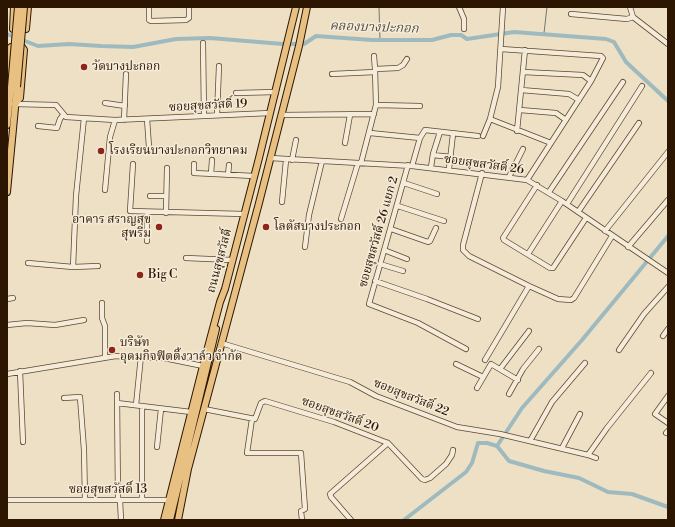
<!DOCTYPE html>
<html>
<head>
<meta charset="utf-8">
<style>
  body { margin:0 }
  #map { position:relative; width:675px; height:527px; overflow:hidden; background:#eee0c4; font-family:"Libre Bodoni",serif }
  canvas { display:block }
  .frame { position:absolute; inset:0; border:8px solid #2c1602; pointer-events:none }
</style>
</head>
<body>
<div id="map">
<canvas width="675" height="527"></canvas>
<div class="frame"></div>
</div>
<script>
const ctx = document.querySelector('canvas').getContext('2d');
ctx.lineJoin = 'round';
const toPath = rows => new Path2D(rows.map(r => 'M' + r).join(''));
function stroke(path, color, width, dash) { ctx.strokeStyle = color; ctx.lineWidth = width; ctx.lineCap = dash ? 'butt' : 'round'; ctx.setLineDash(dash || []); ctx.stroke(path); }
function label(font, color, halo, rows, align = 'center') {
  ctx.font = font + ' "Libre Bodoni","Noto Serif Thai",serif'; ctx.lineWidth = 3; ctx.setLineDash([]); ctx.textBaseline = 'middle'; ctx.strokeStyle = halo; ctx.fillStyle = color; for (const [text, x, y, turn = 0] of rows) {
    ctx.save(); ctx.translate(x, y); ctx.rotate((+turn || 0) * Math.PI / 180); ctx.textAlign = isNaN(turn) ? turn : align; if (halo) ctx.strokeText(text, 0, 0); ctx.fillText(text, 0, 0); ctx.restore();
  }
}
const stream = toPath([
  [379,7,380,40],
  [544,33,547,7]
]);
const canal = toPath([
  [7,34,38,46,69,44,101,46,133,47,176,39,210,38,283,44,304,44,316,36,372,40,432,40,451,35,461,35,467,39,514,32,606,39,614,42,626,62,668,101],
  [497,446,522,408,582,340,668,236],
  [404,520,466,472,472,463,478,443,487,443,497,446,509,461,544,471,579,478,608,492,632,494,668,507]
]);
const minor = toPath([
  [149,7,149,20,151,21,186,20,189,18,189,7],
  [459,7,464,19,464,29],
  [630,7,633,17,668,44],
  [571,14,627,19,633,17],
  [203,43,204,116],
  [501,49,601,56,603,58,591,81,527,180],
  [374,56,375,69],
  [523,72,583,75,591,81],
  [332,74,375,72],
  [521,90,569,94,579,100],
  [236,93,276,92],
  [105,103,125,106],
  [15,104,56,105,66,117,115,120,270,113],
  [376,105,420,106],
  [520,110,556,113,566,120],
  [217,115,219,66],
  [281,115,374,114],
  [147,119,149,147],
  [490,119,551,143],
  [124,120,126,74],
  [38,126,57,128,60,119,63,115],
  [517,131,525,50],
  [370,133,420,138],
  [483,136,490,119,498,87,503,7],
  [345,143,350,115],
  [433,155,451,157],
  [270,158,412,166,527,180,562,201,668,273],
  [292,160,296,140],
  [361,163,376,105,375,69,398,68,403,65,407,59],
  [133,164,130,211,244,214],
  [194,164,194,173,254,176],
  [408,165,369,304,418,323,466,349],
  [412,166,420,138,425,130,478,136],
  [431,167,433,154,440,132],
  [449,169,453,134],
  [482,173,463,245,463,250,469,256,529,286,558,299,571,300,574,298,612,236],
  [211,174,212,160],
  [228,175,229,165],
  [509,177,523,149],
  [404,183,437,194],
  [537,185,503,238,504,240,550,268,553,268,586,218],
  [105,190,110,137,115,120],
  [549,192,623,82],
  [150,196,166,196],
  [282,202,286,160],
  [567,204,642,86],
  [398,206,444,221],
  [578,212,639,123],
  [166,213,167,168],
  [341,219,358,163],
  [391,229,428,242,430,241,436,228],
  [605,231,668,152],
  [147,241,147,212],
  [305,247,309,215,322,161],
  [628,247,668,200],
  [384,250,407,259],
  [528,254,562,201],
  [186,258,232,260],
  [28,263,73,267,98,266],
  [380,264,403,271],
  [73,267,76,196,84,118],
  [375,281,427,299,478,319],
  [7,299,13,298],
  [102,303,102,318,105,326,105,357],
  [7,325,27,323,55,325,84,320],
  [663,336,668,329],
  [221,343,350,382,376,396,457,427,500,434,588,455,596,458],
  [619,350,644,314,668,287],
  [485,360,529,286],
  [456,364,483,377],
  [500,369,529,331],
  [20,371,23,442],
  [7,374,116,356,164,358,203,366],
  [477,388,491,364,518,380],
  [117,394,118,500],
  [509,394,523,369,539,349],
  [668,396,655,414,668,423],
  [64,398,80,397,84,450,85,500],
  [117,403,191,412],
  [136,405,141,356],
  [142,406,142,500],
  [204,409,255,419,261,403,265,401,334,422,388,443,422,479,425,480,430,478,446,464,452,455,453,450],
  [252,419,247,453,301,453,305,509,301,511,302,520],
  [666,433,668,431],
  [530,441,552,402,585,363],
  [157,447,161,409],
  [562,448,580,414],
  [588,455,607,428,651,373],
  [7,500,169,500],
  [120,500,121,520],
  [351,520,331,497,330,494,388,443]
]);
const major = toPath([
  [14,7,13,29,26,29,28,7],
  [7,79,10,48,11,47,22,47,24,50,20,98,15,104],
  [7,125,11,87],
  [7,192,17,87],
  [164,520,203,366,220,302,225,289,259,158,296,7],
  [170,520,216,329],
  [178,520,188,469,259,203,299,46,307,7]
]);
const majorBridge = toPath([
  [11,87,18,7],
  [17,87,24,7]
]);
const markers = [
  [84,67,4,"#8f2418"],
  [101,151,4,"#8f2418"],
  [159,227,4,"#8f2418"],
  [266,227,4,"#8f2418"],
  [140,275,4,"#8f2418"],
  [112,350,4,"#8f2418"]
];
const poiNames = [
  ["วัดบางปะกอก",92,67],
  ["โรงเรียนบางปะกอกวิทยาคม",109,151],
  ["อาคาร สราญสุข",151,220,"right"],
  ["สุพรีม",151,234,"right"],
  ["โลตัสบางประกอก",274,227],
  ["Big C",148,275],
  ["บริษัท",120,343],
  ["อุดมกิจฟิตติ้งวาล์ว จำกัด",120,357]
];
const streetNames = [
  ["ซอยสุขสวัสดิ์ 19",208,106,-3],
  ["ซอยสุขสวัสดิ์ 26",484,165,8],
  ["ซอยสุขสวัสดิ์ 26 แยก 2",379,232,-74],
  ["ถนนสุขสวัสดิ์",220,261,-75],
  ["ซอยสุขสวัสดิ์ 22",411,398,22],
  ["ซอยสุขสวัสดิ์ 20",340,415,20],
  ["ซอยสุขสวัสดิ์ 13",108,490]
];
const waterNames = [
  ["คลองบางปะกอก",374,28,2]
];
stroke(stream, '#717873', 1);
stroke(canal, '#9fbabf', 4);
stroke(minor, '#5c4832', 6);
stroke(major, '#2c1602', 8);
stroke(minor, '#f4ebd9', 4.5);
stroke(major, '#e7c082', 6);
stroke(majorBridge, '#2c1602', 8, []);
stroke(majorBridge, '#e7c082', 6);
for (const [x, y, r, color] of markers) { const dot = new Path2D(); dot.arc(x, y, r, 0, 2 * Math.PI); ctx.fillStyle = color; ctx.fill(dot); stroke(dot, '#f4ebd9', 1.5); }
label('12px', '#2c1602', '#f4ebd9', poiNames, 'left');
label('12px', '#2c1602', '#f4ebd9', streetNames);
label('italic 13px', '#544f44', '#f4ebd9', waterNames);
</script>
</body>
</html>
